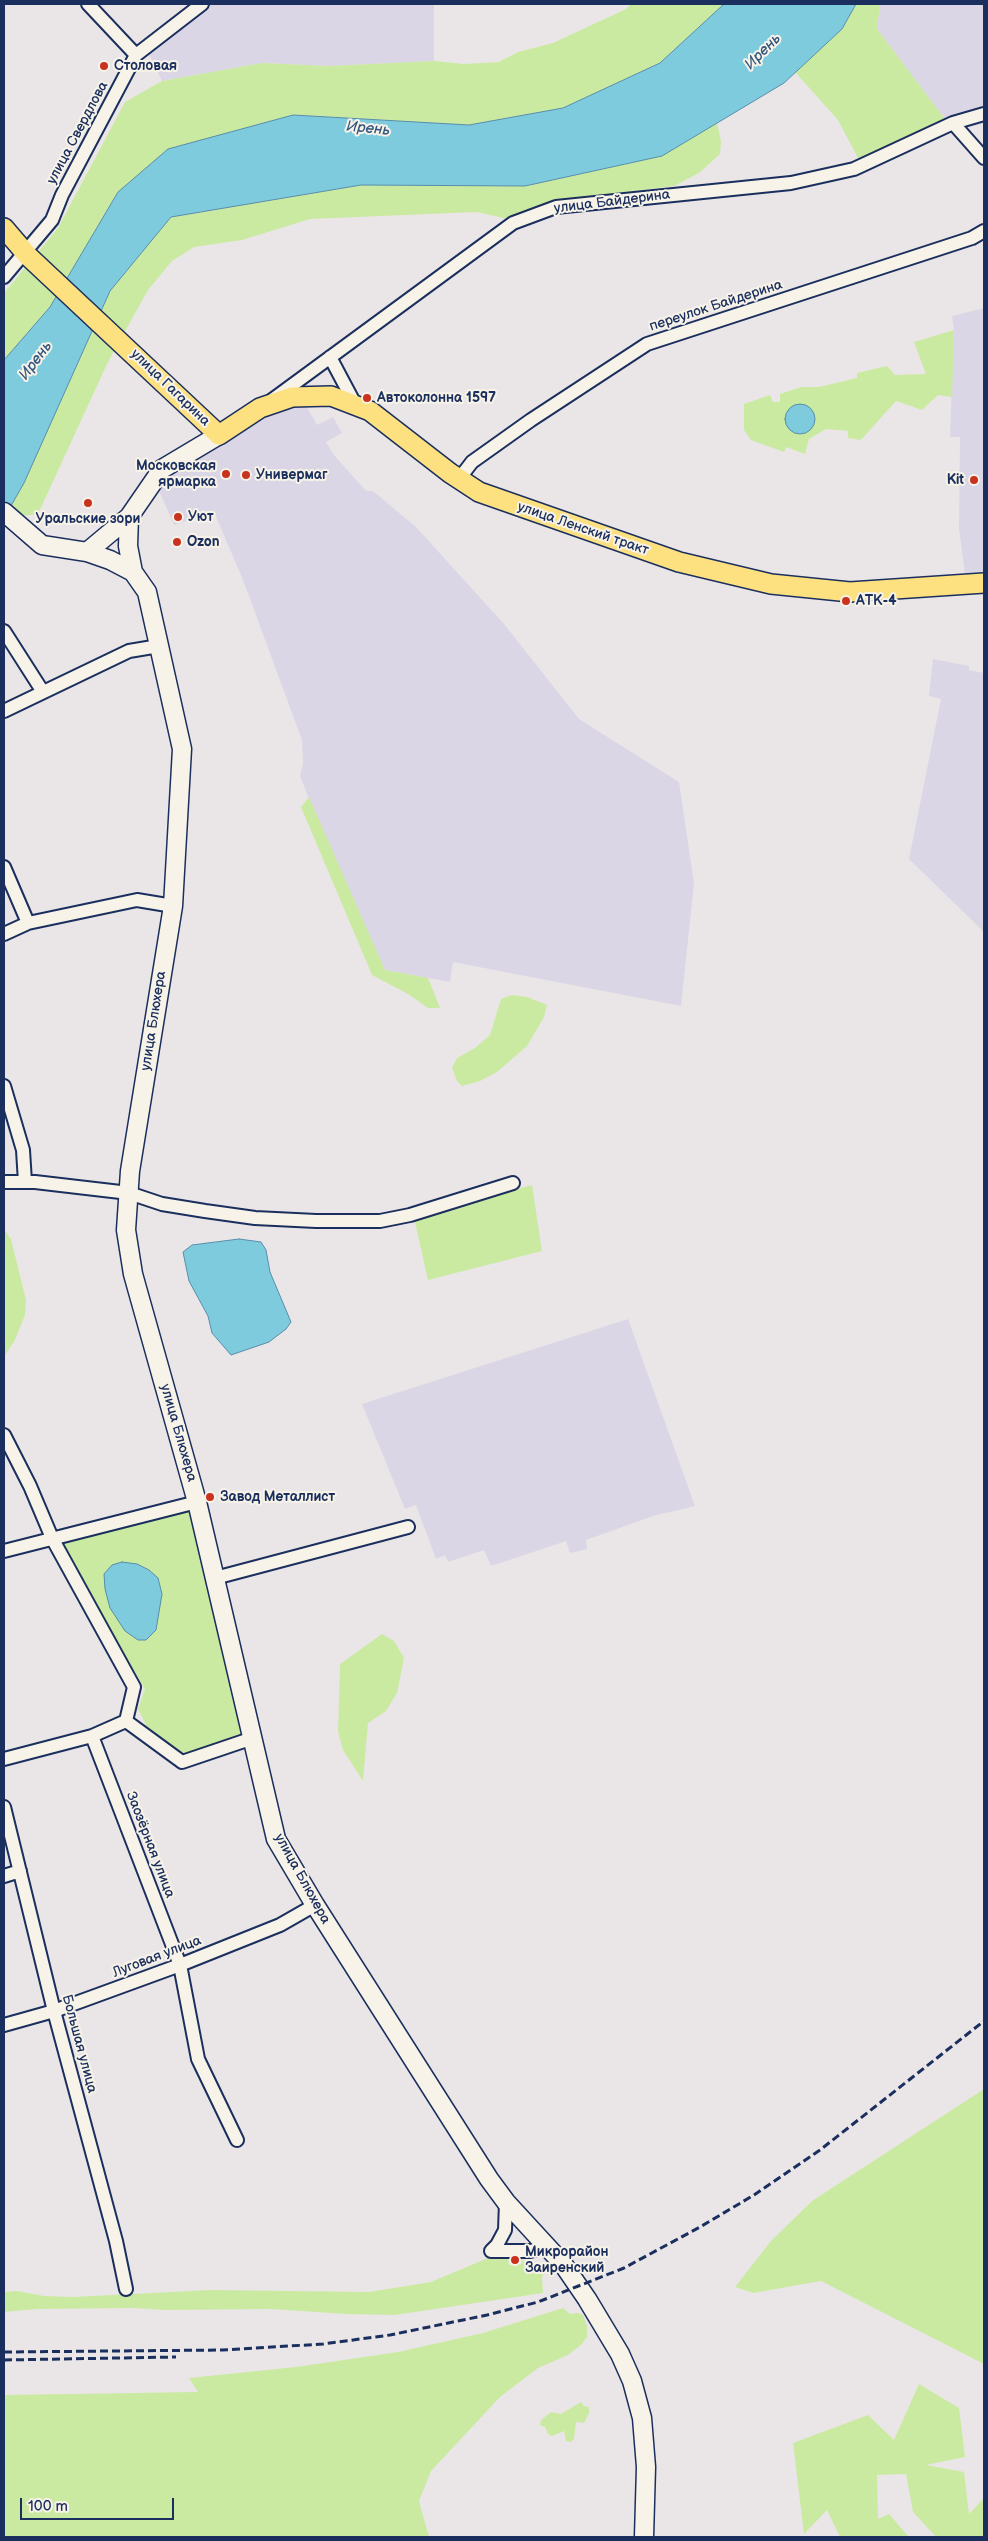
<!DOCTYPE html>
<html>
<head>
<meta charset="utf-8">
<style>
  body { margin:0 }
  #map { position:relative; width:988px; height:2541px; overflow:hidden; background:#eae6e7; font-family:"Balsamiq Sans",sans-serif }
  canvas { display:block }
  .frame { position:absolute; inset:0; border:5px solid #1b2f5e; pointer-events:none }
  .scale { position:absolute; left:20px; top:2498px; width:154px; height:22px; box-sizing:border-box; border:2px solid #1b2f5e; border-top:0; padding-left:6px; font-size:15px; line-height:18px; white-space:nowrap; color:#1b2f5e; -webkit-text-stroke:4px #f7f3e8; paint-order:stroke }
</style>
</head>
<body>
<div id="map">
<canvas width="988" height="2541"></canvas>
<div class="frame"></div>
<div class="scale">100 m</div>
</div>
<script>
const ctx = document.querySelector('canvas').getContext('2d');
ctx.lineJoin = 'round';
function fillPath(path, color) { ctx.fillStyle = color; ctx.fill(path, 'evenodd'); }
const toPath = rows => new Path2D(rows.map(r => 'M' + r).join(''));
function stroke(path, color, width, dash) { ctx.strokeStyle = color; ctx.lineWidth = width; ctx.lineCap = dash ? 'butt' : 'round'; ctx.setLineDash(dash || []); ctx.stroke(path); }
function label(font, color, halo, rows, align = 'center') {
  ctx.font = font + ' "Balsamiq Sans",sans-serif'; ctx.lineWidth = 4; ctx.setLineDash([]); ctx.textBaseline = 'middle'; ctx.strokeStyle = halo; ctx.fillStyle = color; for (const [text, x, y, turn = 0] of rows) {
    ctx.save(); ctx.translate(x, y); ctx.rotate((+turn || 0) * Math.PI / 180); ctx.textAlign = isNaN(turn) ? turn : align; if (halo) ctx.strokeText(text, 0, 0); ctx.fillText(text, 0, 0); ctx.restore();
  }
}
const built = toPath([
  [208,4,434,4,434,61,329,66,262,63,162,81,148,52,164,36],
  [880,4,984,4,984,106,945,119,877,29],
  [984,308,984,573,965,575,959,528,960,437,950,437,954,330,952,316],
  [303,400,317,425,333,417,342,433,326,442,334,455,366,491,373,491,416,527,504,624,579,719,679,782,694,883,681,1006,453,962,450,982,385,970,331,853,300,776,303,763,302,740,243,580,214,512,174,525,157,486,197,455,274,410],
  [933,659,969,666,969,670,984,673,984,932,909,859,941,699,929,696],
  [628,1319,695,1506,653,1516,586,1540,587,1549,570,1553,566,1541,491,1566,484,1550,448,1562,445,1555,436,1559,416,1505,405,1509,362,1404]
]);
const green = toPath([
  [631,4,724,4,660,63,563,108,469,125,293,115,118,192,50,307,4,360,4,293,58,228,125,102,162,81,262,63,329,66,434,61,464,64,499,62,518,52,553,43,626,9],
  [856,4,880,4,877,29,945,119,860,162,838,120,795,72,842,29],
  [717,123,721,141,720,154,699,173,674,186,560,200,508,219,477,212,310,219,242,240,194,247,172,261,148,290,108,362,38,514,22,516,12,504,24,483,110,291,171,217,361,185,525,186,662,156],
  [954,330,952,397,938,395,922,410,896,401,861,440,848,438,848,431,826,429,809,439,805,454,786,447,784,452,751,440,744,430,744,404,770,395,773,402,780,402,780,394,801,387,819,387,857,378,857,373,887,366,895,375,926,374,914,342],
  [309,797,385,970,428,978,440,1008,428,1008,408,994,372,975,301,807],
  [512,995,527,997,547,1005,544,1017,527,1046,497,1072,480,1081,462,1086,457,1081,452,1068,457,1058,475,1048,490,1035,501,999],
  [532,1185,542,1251,428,1280,414,1218],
  [4,1229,11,1239,26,1300,25,1315,15,1340,4,1357],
  [188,1510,194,1517,244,1734,188,1756,172,1749,147,1727,138,1709,145,1689,63,1551,63,1542],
  [382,1634,394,1641,404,1658,397,1693,386,1711,368,1723,363,1781,343,1750,338,1731,340,1664],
  [984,2089,984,2364,821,2281,753,2293,735,2287,771,2241,812,2201],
  [488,2258,508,2258,509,2265,522,2264,521,2259,534,2269,544,2271,542,2278,543,2293,395,2315,346,2314,271,2309,164,2310,134,2308,37,2309,4,2312,4,2292,17,2291,44,2296,74,2297,210,2290,369,2292,431,2282],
  [563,2308,570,2314,578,2313,583,2315,587,2326,587,2337,582,2344,568,2355,538,2368,500,2397,431,2471,419,2501,429,2537,4,2537,4,2395,198,2392,189,2378,296,2367,398,2352,483,2333],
  [919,2384,959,2408,965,2457,926,2465,964,2472,969,2514,984,2498,984,2537,936,2537,913,2512,906,2474,877,2475,878,2519,889,2514,909,2537,840,2537,827,2510,804,2534,793,2443,868,2415,894,2440],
  [581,2402,584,2406,589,2407,589,2413,584,2423,576,2422,574,2439,571,2442,566,2441,564,2431,552,2436,548,2434,545,2427,540,2425,541,2420,551,2412,561,2414]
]);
const water = toPath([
  [724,4,856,4,842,29,784,83,662,156,525,186,361,185,171,217,110,291,24,483,4,518,4,360,50,307,118,192,168,149,293,115,469,125,563,108,660,63,724,4],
  '785 419a15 15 0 1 1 30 0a15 15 0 1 1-30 0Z',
  [239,1239,261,1242,266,1250,270,1272,291,1322,286,1329,269,1342,231,1355,212,1333,208,1316,189,1281,183,1252,192,1245,239,1239],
  [122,1562,137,1564,149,1570,158,1578,162,1594,156,1630,146,1640,138,1640,125,1631,110,1608,105,1589,104,1574,112,1565,122,1562]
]);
const street = toPath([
  [88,4,136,55],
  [953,123,984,158],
  [4,277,52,220,62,195,136,55,202,4],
  [330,357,356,406],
  [272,400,513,223,556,207,791,183,854,169,953,123,984,114],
  [459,479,472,462,531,420,647,344,972,238,984,231],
  [4,631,43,692],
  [4,711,129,651,159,646],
  [4,867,28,923],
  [4,934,28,923,137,900,173,906],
  [4,1086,23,1150,25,1182],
  [4,1182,35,1182,129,1193,162,1204,205,1211,255,1218,316,1221,380,1221,410,1215,513,1183],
  [4,1435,30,1486,52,1538,134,1687,126,1721],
  [4,1551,197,1502],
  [215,1578,408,1527],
  [92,1736,180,1965,198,2059,237,2140],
  [4,1759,92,1736,126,1721,182,1762,253,1738],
  [4,1807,54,2011,116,2241,126,2289],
  [4,1876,20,1871],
  [4,2025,54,2011,180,1965,280,1925,315,1905],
  [491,2251,530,2251,547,2247],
  [491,2251,497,2245,505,2230,506,2202]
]);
const secondary = toPath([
  [4,512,42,545,87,552,110,560,133,572],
  [129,517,128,546,133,572,147,592,182,749,173,906,130,1171,126,1230,133,1274,197,1502,276,1839,315,1905,489,2179,506,2202,563,2264,587,2299,620,2354,632,2381,642,2418,646,2467,644,2537],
  [87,552,129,517,162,469,219,435]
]);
const primary = toPath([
  [4,228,28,256,219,435,260,408,292,397,331,396,370,411,450,473,479,492,679,562,771,584,850,592,984,583]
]);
const rail = toPath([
  [4,2352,222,2350,323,2344,390,2335,487,2315,538,2302,624,2268,700,2227,754,2195,820,2150,984,2021],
  [4,2360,176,2357]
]);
const markers = [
  [104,66,5,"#c8321e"],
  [367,398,5,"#c8321e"],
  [226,474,5,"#c8321e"],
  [246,475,5,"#c8321e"],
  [974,480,5,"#c8321e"],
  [88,503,5,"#c8321e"],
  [178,517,5,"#c8321e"],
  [177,542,5,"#c8321e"],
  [846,601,5,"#c8321e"],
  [210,1497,5,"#c8321e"],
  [515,2260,5,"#c8321e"]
];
const poiNames = [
  ["Столовая",114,66],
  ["Автоколонна 1597",377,398],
  ["Московская",216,466,"right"],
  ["ярмарка",216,482,"right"],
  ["Универмаг",256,475],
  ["Kit",964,480,"right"],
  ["Уют",188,517],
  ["Уральские зори",88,519,"center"],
  ["Ozon",187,542],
  ["АТК-4",856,601],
  ["Завод Металлист",220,1497],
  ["Микрорайон",525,2252],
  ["Заиренский",525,2268]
];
const streetNames = [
  ["улица Свердлова",78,133,-62],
  ["улица Байдерина",612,202,-7],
  ["переулок Байдерина",716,306,-18],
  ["улица Гагарина",170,388,44],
  ["улица Ленский тракт",583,529,19],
  ["улица Блюхера",154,1021,-81],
  ["улица Блюхера",178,1433,74],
  ["Заозёрная улица",150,1845,69],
  ["улица Блюхера",302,1879,61],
  ["Луговая улица",157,1957,-21],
  ["Большая улица",79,2044,75]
];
const waterNames = [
  ["Ирень",763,52,-45],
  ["Ирень",368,129,6],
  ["Ирень",36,361,-53]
];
fillPath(built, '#dbd6e5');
fillPath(green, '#cbeaa1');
fillPath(water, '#7fcbde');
stroke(water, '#578dab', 1);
stroke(street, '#1b2f5e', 16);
stroke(secondary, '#1b2f5e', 21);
stroke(primary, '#1b2f5e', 22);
stroke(street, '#f7f3e8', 12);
stroke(secondary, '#f7f3e8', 18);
stroke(primary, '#fde080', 19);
stroke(rail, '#1b2f5e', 3, [8, 4]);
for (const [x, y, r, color] of markers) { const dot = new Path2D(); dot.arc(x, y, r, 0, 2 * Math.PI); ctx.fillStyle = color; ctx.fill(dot); stroke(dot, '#f7f3e8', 2); }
label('bold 14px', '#1b2f5e', '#f7f3e8', poiNames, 'left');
label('14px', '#1b2f5e', '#f7f3e8', streetNames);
label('italic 15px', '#34567e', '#f7f3e8', waterNames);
</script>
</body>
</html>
